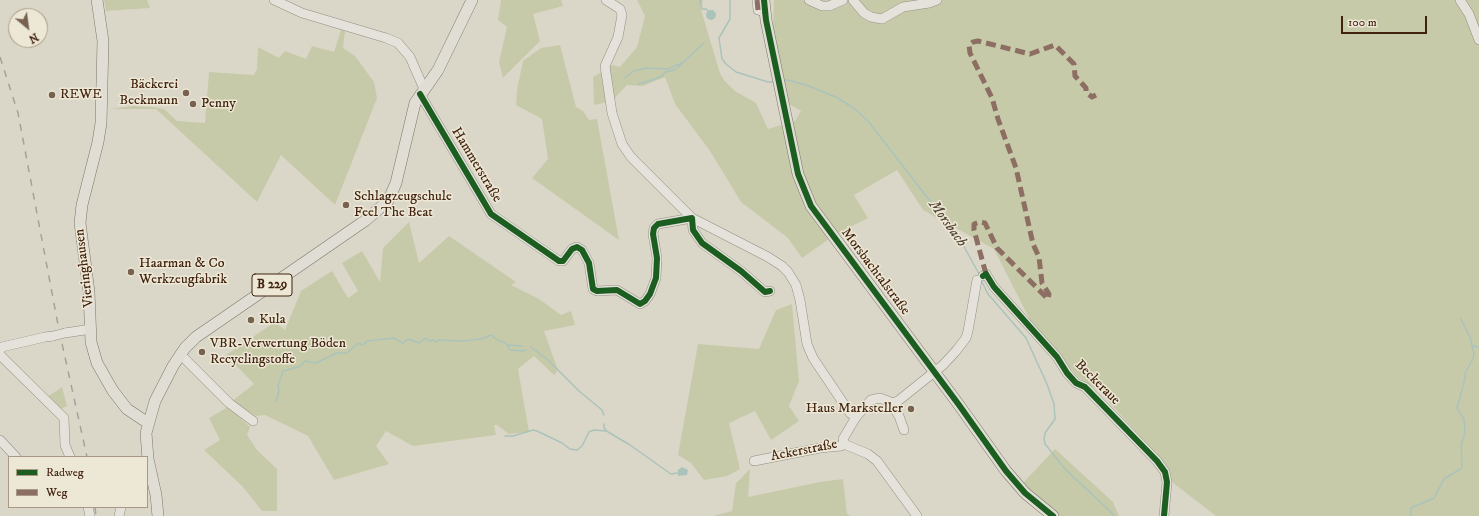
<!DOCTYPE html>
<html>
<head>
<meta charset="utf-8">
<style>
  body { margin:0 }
  #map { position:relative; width:1479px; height:516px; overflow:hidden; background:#dbd7c8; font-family:"IM FELL DW Pica",serif }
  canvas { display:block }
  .legend { position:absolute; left:8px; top:456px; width:140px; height:52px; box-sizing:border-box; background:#ede8d6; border:1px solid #a89986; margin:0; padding:5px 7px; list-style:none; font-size:12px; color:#41220e }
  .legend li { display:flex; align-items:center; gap:8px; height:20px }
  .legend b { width:20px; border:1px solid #a89986 }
  .north { position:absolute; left:8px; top:8px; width:40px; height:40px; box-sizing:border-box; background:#ede8d6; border:1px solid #a89986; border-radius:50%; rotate:151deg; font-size:11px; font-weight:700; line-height:16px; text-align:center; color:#41220e }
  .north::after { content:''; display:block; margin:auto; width:14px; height:18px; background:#77614f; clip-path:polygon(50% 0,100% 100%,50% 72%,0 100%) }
  .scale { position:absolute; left:1341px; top:16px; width:86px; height:18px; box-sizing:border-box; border:2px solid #41220e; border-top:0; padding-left:5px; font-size:12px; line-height:14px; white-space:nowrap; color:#41220e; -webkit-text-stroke:3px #ede8d6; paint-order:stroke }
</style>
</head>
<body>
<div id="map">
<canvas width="1479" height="516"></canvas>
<ul class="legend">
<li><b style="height:5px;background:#1b5e20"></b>Radweg</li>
<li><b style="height:5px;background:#8d6e63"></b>Weg</li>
</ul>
<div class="north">N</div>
<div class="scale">100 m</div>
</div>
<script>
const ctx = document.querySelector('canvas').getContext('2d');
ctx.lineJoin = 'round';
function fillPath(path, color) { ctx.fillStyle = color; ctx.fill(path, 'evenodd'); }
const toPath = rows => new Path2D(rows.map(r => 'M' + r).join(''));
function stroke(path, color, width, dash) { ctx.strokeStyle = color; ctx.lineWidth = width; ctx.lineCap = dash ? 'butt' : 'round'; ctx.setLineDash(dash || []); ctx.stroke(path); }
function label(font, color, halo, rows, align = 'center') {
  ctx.font = font + ' "IM FELL DW Pica",serif'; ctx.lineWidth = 3; ctx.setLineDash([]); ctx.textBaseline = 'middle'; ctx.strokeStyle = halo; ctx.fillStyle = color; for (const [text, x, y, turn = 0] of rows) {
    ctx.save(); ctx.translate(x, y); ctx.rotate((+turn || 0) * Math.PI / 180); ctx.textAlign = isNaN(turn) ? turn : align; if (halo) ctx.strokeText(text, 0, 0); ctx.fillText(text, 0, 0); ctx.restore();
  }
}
const green = toPath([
  [104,0,147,0,150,8,106,11],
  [501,0,561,0,563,6,533,14,540,41,503,78,499,62,507,27,498,20],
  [637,0,703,0,701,10,720,73,724,80,735,91,756,103,768,129,795,121,801,111,787,103,773,27,774,0,1479,0,1479,516,1216,516,1172,482,1165,464,1099,391,1078,377,1032,324,994,249,923,210,897,170,854,195,868,218,836,234,802,258,788,238,741,202,710,151,675,104,665,77,643,86,627,85,612,101,594,105,593,77,613,65,620,67,637,47,645,16],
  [341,30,345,31,343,48,355,56,374,82,377,98,335,205,281,155,257,202,156,109,110,109,133,106,153,107,164,109,177,121,205,123,209,72,254,75,257,69,258,47,279,58,285,51,306,59,312,46,334,52],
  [560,45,576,107,583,111,589,120,597,119,619,240,532,178,548,159,542,119,516,105,517,90,523,61,541,48],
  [409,222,419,263,449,236,516,282,511,285,539,299,561,315,571,311,575,325,544,331,558,370,554,375,534,356,518,369,529,432,509,434,497,425,494,425,496,435,413,446,386,431,376,446,389,464,334,480,308,436,265,415,256,416,232,401,254,384,226,355,275,322,285,330,301,291,332,271,348,298,358,291,342,263,362,251,380,282,383,248],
  [792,304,799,381,789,406,799,421,771,440,755,411,729,423,740,469,727,476,704,480,691,463,678,455,698,344,759,349,776,310],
  [62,387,67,406,61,409,47,397],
  [228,407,250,427,247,435,257,450,277,469,277,511,262,511,243,487,204,450,220,440,209,418],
  [1055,449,1113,502,1119,516,1058,516,1021,485],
  [750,469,748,497,820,482,843,479,847,514,851,516,713,516,732,511,736,483]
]);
const water = toPath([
  '706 15a5 5 0 1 1 10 0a5 5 0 1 1-10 0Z',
  [682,467,688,470,687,475,678,476,678,470]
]);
const stream = toPath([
  [700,0,702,9,706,9,708,11],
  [730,0,730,19,719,38,722,59,726,64,736,72,768,82,775,82],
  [625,78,634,71,646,68,668,69,682,63],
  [783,81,788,80,806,85,836,97,855,109,868,121,961,241,979,274],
  [638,84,652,80,662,76,665,72,675,70,704,43],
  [981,280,988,294,1026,338,1047,384,1054,404,1055,419,1045,433,1044,439,1045,444,1065,469,1115,516],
  [507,345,523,346],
  [1472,346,1479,347],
  [531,347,549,361,579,391,602,410,604,415],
  [276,402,279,391,278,386,283,371,301,366,305,361,316,363,337,353,347,353,358,343,363,345,367,341,394,338,403,343,408,339,419,343,426,338,429,341,434,340,437,342,439,340,463,341,481,339,491,335,499,341,506,343,510,350,521,351,526,350],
  [604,424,604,428,608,432,630,445,671,474,677,473],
  [505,436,513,436,533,430,537,431,562,443,570,449,577,450,582,446,589,432,594,430,606,431],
  [1411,516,1411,508,1434,498,1444,479,1462,468,1461,445,1465,433,1464,419,1457,408,1465,379,1465,373,1473,359,1474,353,1470,337,1461,319]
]);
const minor = toPath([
  [274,0,302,13,386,38,398,43,410,57,424,89],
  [606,0,620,9,622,15,618,37,605,66,612,113,622,144,631,157,692,218,768,257,782,266,788,272,796,285,800,300,807,344,813,358,850,413,856,417],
  [757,0,758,10,765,12],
  [809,0,822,6,829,6,843,0],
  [853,0,864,13,871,17,882,19,903,7,929,3,937,0],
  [1460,0,1469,14,1479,40],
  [420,94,491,214,559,261,563,261,572,249,577,247,582,250,589,263,593,289,597,291,617,290,640,304,645,301,650,294,656,278,657,258,653,234,654,228,658,224,692,218,693,230,702,243,741,271,765,292,770,291],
  [983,276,986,274,994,287,1057,357,1067,373,1076,383,1085,387,1157,461,1165,472,1167,482,1164,516],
  [65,333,91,329],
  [0,350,2,347,45,337,53,336],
  [180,354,229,403,253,421],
  [0,355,64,418,65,445,70,457],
  [890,402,899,416,904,430],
  [0,440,16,457],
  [844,444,843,439,856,417,871,400,880,398,893,403,898,401,943,365,956,351,966,338,968,331,977,280],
  [844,444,868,454,877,461,917,516],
  [754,461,820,448,841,446,844,444],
  [88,507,90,516],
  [119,516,121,507]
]);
const major = toPath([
  [97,0,103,41,101,123,98,142,82,205,80,223,89,292,91,342,97,363,113,391,127,409,148,423],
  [764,0,766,20,798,174,811,206,959,405,1006,471,1025,493,1053,516],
  [158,516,156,495,148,459,146,433,155,401,173,366,185,348,196,337,366,220,388,201,396,183,415,103,438,70,472,0]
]);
const rail = toPath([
  [0,57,18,113,59,330,87,457],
  [95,507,96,516]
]);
const minorBridge = toPath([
  [53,336,65,333]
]);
const quiet = toPath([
  [757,0,758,10,765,12],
  [986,274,974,230,974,224,980,222,985,223,997,248,1048,299,1049,294,1042,283,1039,257,1033,244,1016,168,998,119,992,98,970,53,969,45,973,42,978,41,1030,54,1055,45,1074,64,1075,76,1086,88,1086,92,1092,97,1096,95]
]);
const cycleway = toPath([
  [764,0,766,20,798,174,811,206,959,405,1006,471,1025,493,1053,516],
  [420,94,491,214,559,261,563,261,572,249,577,247,582,250,589,263,593,289,597,291,617,290,640,304,645,301,650,294,656,278,657,258,653,234,654,228,658,224,692,218,693,230,702,243,741,271,765,292,770,291],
  [983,276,986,274,994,287,1057,357,1067,373,1076,383,1085,387,1157,461,1165,472,1167,482,1164,516]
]);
const markers = [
  [186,93,4,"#77614f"],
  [52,95,4,"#77614f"],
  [193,104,4,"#77614f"],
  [346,205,4,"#77614f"],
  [131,272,4,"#77614f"],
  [251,320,4,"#77614f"],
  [202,352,4,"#77614f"],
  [911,409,4,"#77614f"]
];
const shields = [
  [272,285,40]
];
const shieldNames = [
  ["B 229",272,285]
];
const poiNames = [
  ["Bäckerei",178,85,"right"],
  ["Beckmann",178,101,"right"],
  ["REWE",60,95],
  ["Penny",201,104],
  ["Schlagzeugschule",354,197],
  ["Feel The Beat",354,213],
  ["Haarman & Co",139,264],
  ["Werkzeugfabrik",139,280],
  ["Kula",259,320],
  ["VBR-Verwertung Böden",210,344],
  ["Recyclingstoffe",210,360],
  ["Haus Marksteller",903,409,"right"]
];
const streetNames = [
  ["Hammerstraße",476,165,59],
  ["Vieringhausen",85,268,-97],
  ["Morsbachtalstraße",875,272,53],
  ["Beckeraue",1097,383,45],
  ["Ackerstraße",804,451,-11]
];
const waterNames = [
  ["Morsbach",947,224,54]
];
fillPath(green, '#c7caa9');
fillPath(water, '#aac3bb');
stroke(stream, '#aac3bb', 1.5);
stroke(minor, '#948d83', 10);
stroke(major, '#7d766b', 12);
stroke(minor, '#e4e2da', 9);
stroke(major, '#dfddd4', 11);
stroke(rail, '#a6a199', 1.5, [7, 7]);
stroke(minorBridge, '#948d83', 10, []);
stroke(minorBridge, '#e4e2da', 9);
stroke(quiet, '#8d6e63', 5, [10, 5]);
stroke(cycleway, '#1b5e20', 6);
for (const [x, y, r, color] of markers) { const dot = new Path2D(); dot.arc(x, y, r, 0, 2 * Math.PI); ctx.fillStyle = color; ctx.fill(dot); stroke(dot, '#ede8d6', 1.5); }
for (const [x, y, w] of shields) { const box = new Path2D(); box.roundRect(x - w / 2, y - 11, w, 22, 3); ctx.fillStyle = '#ede8d6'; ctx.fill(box); stroke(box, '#41220e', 1); }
label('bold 13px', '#41220e', null, shieldNames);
label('14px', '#41220e', '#ede8d6', poiNames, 'left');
label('14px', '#41220e', '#ede8d6', streetNames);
label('italic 15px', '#564838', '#ede8d6', waterNames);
</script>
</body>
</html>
